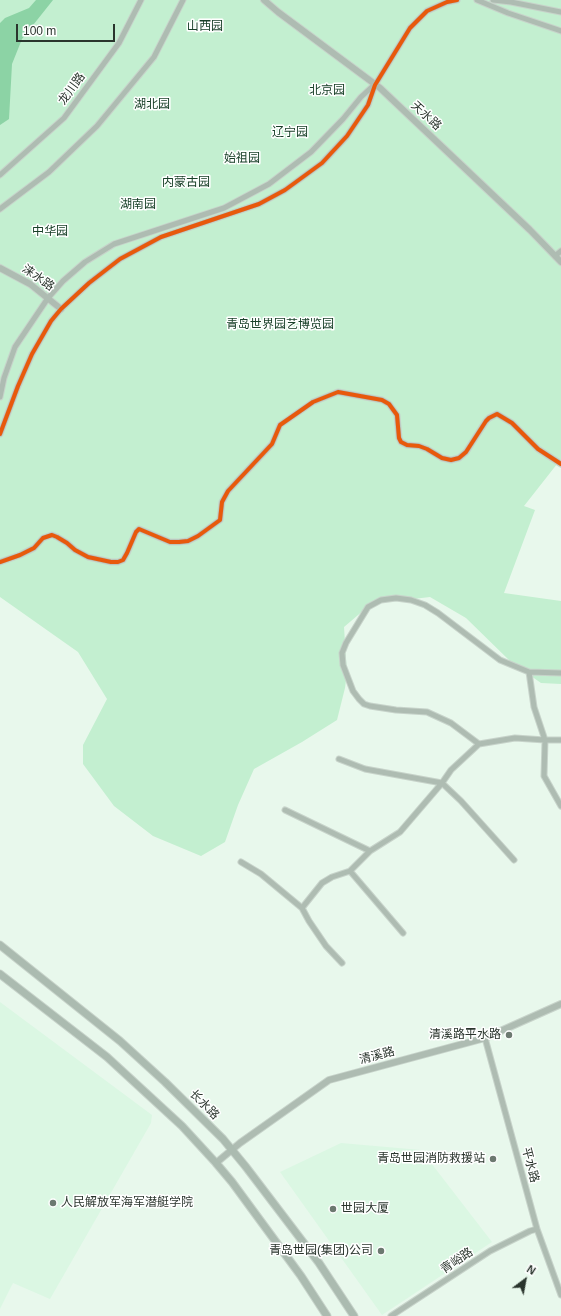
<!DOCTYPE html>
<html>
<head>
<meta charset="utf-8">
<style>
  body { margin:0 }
  #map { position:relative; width:561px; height:1316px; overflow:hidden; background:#e8f8ec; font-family:Arial,sans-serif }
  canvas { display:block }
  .north { position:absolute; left:505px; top:1260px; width:40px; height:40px; -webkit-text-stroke:3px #fff; paint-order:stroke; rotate:32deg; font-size:11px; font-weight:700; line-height:16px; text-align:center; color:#2a352d }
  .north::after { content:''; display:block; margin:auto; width:14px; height:18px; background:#2a352d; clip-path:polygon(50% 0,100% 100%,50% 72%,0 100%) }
  .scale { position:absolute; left:16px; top:24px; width:99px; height:18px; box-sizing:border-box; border:2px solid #2a352d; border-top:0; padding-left:5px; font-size:12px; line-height:14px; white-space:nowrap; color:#2a352d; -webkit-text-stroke:3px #fff; paint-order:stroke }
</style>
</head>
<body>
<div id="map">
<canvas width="561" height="1316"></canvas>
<div class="north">N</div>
<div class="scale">100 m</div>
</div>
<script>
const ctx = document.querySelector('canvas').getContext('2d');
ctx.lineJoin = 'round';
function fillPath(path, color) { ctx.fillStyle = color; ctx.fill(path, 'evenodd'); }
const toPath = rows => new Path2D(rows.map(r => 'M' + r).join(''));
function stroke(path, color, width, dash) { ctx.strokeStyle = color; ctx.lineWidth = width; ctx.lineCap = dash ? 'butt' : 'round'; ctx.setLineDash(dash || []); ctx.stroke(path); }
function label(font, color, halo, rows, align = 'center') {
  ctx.font = font + ' Arial,"Noto Sans SC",sans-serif'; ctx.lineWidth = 3; ctx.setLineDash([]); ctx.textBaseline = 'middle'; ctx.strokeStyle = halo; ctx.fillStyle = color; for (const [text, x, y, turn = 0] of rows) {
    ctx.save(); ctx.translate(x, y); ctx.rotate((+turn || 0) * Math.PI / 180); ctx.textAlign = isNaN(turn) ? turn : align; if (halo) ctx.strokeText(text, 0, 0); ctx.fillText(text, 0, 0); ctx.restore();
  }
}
const built = toPath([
  [0,1002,152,1115,151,1123,50,1299,13,1283,0,1309],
  [341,1143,421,1150,492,1242,382,1315,280,1172]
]);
const green = toPath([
  [0,0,561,0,561,459,524,506,535,510,504,593,561,601,561,684,541,683,511,662,466,618,430,597,371,604,344,627,347,673,345,688,337,720,302,742,254,769,238,805,225,842,201,856,153,836,114,806,83,764,83,745,107,699,78,652,0,597]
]);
const water = toPath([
  [36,0,53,0,22,39,12,64,9,119,0,125,0,23,5,18,29,8]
]);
const minor = toPath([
  [477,0,508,13,561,31],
  [493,0,511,2,561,12],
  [0,175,64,118,119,43,141,0],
  [0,209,49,172,97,126,154,57,183,0],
  [555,256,561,251],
  [0,397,4,378,15,347,48,298,63,281,85,262,114,244,224,208,269,184,311,152,343,119,361,97,374,85],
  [0,434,18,386,32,354,51,321,61,309,89,283,120,259,161,237,259,204,285,190,322,163,347,136,368,105,375,85,410,28,427,11,447,2,457,0],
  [0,562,20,555,34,548,43,538,52,535,57,537,67,543,75,550,88,557,111,562,118,562,123,560,127,553,136,532,139,529,170,542,179,542,188,541,198,536,220,520,222,502,228,491,272,444,280,425,313,402,338,392,382,400,389,404,397,415,399,438,401,442,407,445,419,446,427,449,442,458,451,460,459,458,466,452,486,421,489,418,497,414,512,423,538,449,561,464],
  [529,672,534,707,545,740,544,776,561,806],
  [479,744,451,723,427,712,396,710,370,706,364,704,359,699,353,691,343,665,342,653,346,643,368,607,381,600,396,598,411,600,425,605,438,613,500,660,529,672,561,673],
  [339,759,365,769,442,783,461,801,514,860],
  [285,810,370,851],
  [241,862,261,874,302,908,309,921,326,946,342,963],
  [350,871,403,933],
  [302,908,322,883,332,877,350,871,370,851,400,832,442,783,451,770,479,744,515,738,545,740,561,740],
  [485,1038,537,1229,561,1295],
  [391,1316,490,1251,530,1231,537,1229]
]);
const tertiary = toPath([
  [264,0,278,12,380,88,530,230,561,262],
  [0,268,30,284,61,309],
  [216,1163,240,1143,329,1080,485,1038,561,1004]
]);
const secondary = toPath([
  [0,945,120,1041,165,1082,223,1139,246,1167,319,1263,354,1316],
  [0,974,107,1057,182,1126,216,1163,232,1182,301,1276,327,1316]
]);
const cycleway = toPath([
  [0,434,18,386,32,354,51,321,61,309,89,283,120,259,161,237,259,204,285,190,322,163,347,136,368,105,375,85,410,28,427,11,447,2,457,0],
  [0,562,20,555,34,548,43,538,52,535,57,537,67,543,75,550,88,557,111,562,118,562,123,560,127,553,136,532,139,529,170,542,179,542,188,541,198,536,220,520,222,502,228,491,272,444,280,425,313,402,338,392,382,400,389,404,397,415,399,438,401,442,407,445,419,446,427,449,442,458,451,460,459,458,466,452,486,421,489,418,497,414,512,423,538,449,561,464]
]);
const markers = [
  [509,1035,4,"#6c7970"],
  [493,1159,4,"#6c7970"],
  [53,1203,4,"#6c7970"],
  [333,1209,4,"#6c7970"],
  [381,1251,4,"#6c7970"]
];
const parkNames = [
  ["山西园",205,27],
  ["北京园",327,91],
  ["湖北园",152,105],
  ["辽宁园",290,133],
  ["始祖园",242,159],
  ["内蒙古园",186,183],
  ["湖南园",138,205],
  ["中华园",50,232],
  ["青岛世界园艺博览园",280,325]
];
const streetNames = [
  ["龙川路",72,89,-54],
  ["天水路",426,116,43],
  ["涞水路",38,278,35],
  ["清溪路",377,1056,-15],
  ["长水路",204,1105,45],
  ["平水路",530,1165,75],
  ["青峪路",457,1261,-34]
];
const poiNames = [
  ["清溪路平水路",501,1035],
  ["青岛世园消防救援站",485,1159],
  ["人民解放军海军潜艇学院",61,1203,"left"],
  ["世园大厦",341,1209,"left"],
  ["青岛世园(集团)公司",373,1251]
];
fillPath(built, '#dbf7e3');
fillPath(green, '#c3efd0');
fillPath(water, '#8cd3a5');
stroke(minor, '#c7d3ca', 7);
stroke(tertiary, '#c7d3ca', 8);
stroke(secondary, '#c7d3ca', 9);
stroke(minor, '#aebcb2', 5);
stroke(tertiary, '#aebcb2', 6);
stroke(secondary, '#abbbb0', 7);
stroke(cycleway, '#e8590c', 4);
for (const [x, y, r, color] of markers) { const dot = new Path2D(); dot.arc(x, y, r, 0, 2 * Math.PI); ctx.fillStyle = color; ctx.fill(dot); stroke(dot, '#fff', 1.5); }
label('12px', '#184028', '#fff', parkNames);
label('12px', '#2a352d', '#fff', streetNames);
label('12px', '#2a352d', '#fff', poiNames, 'right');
</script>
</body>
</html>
